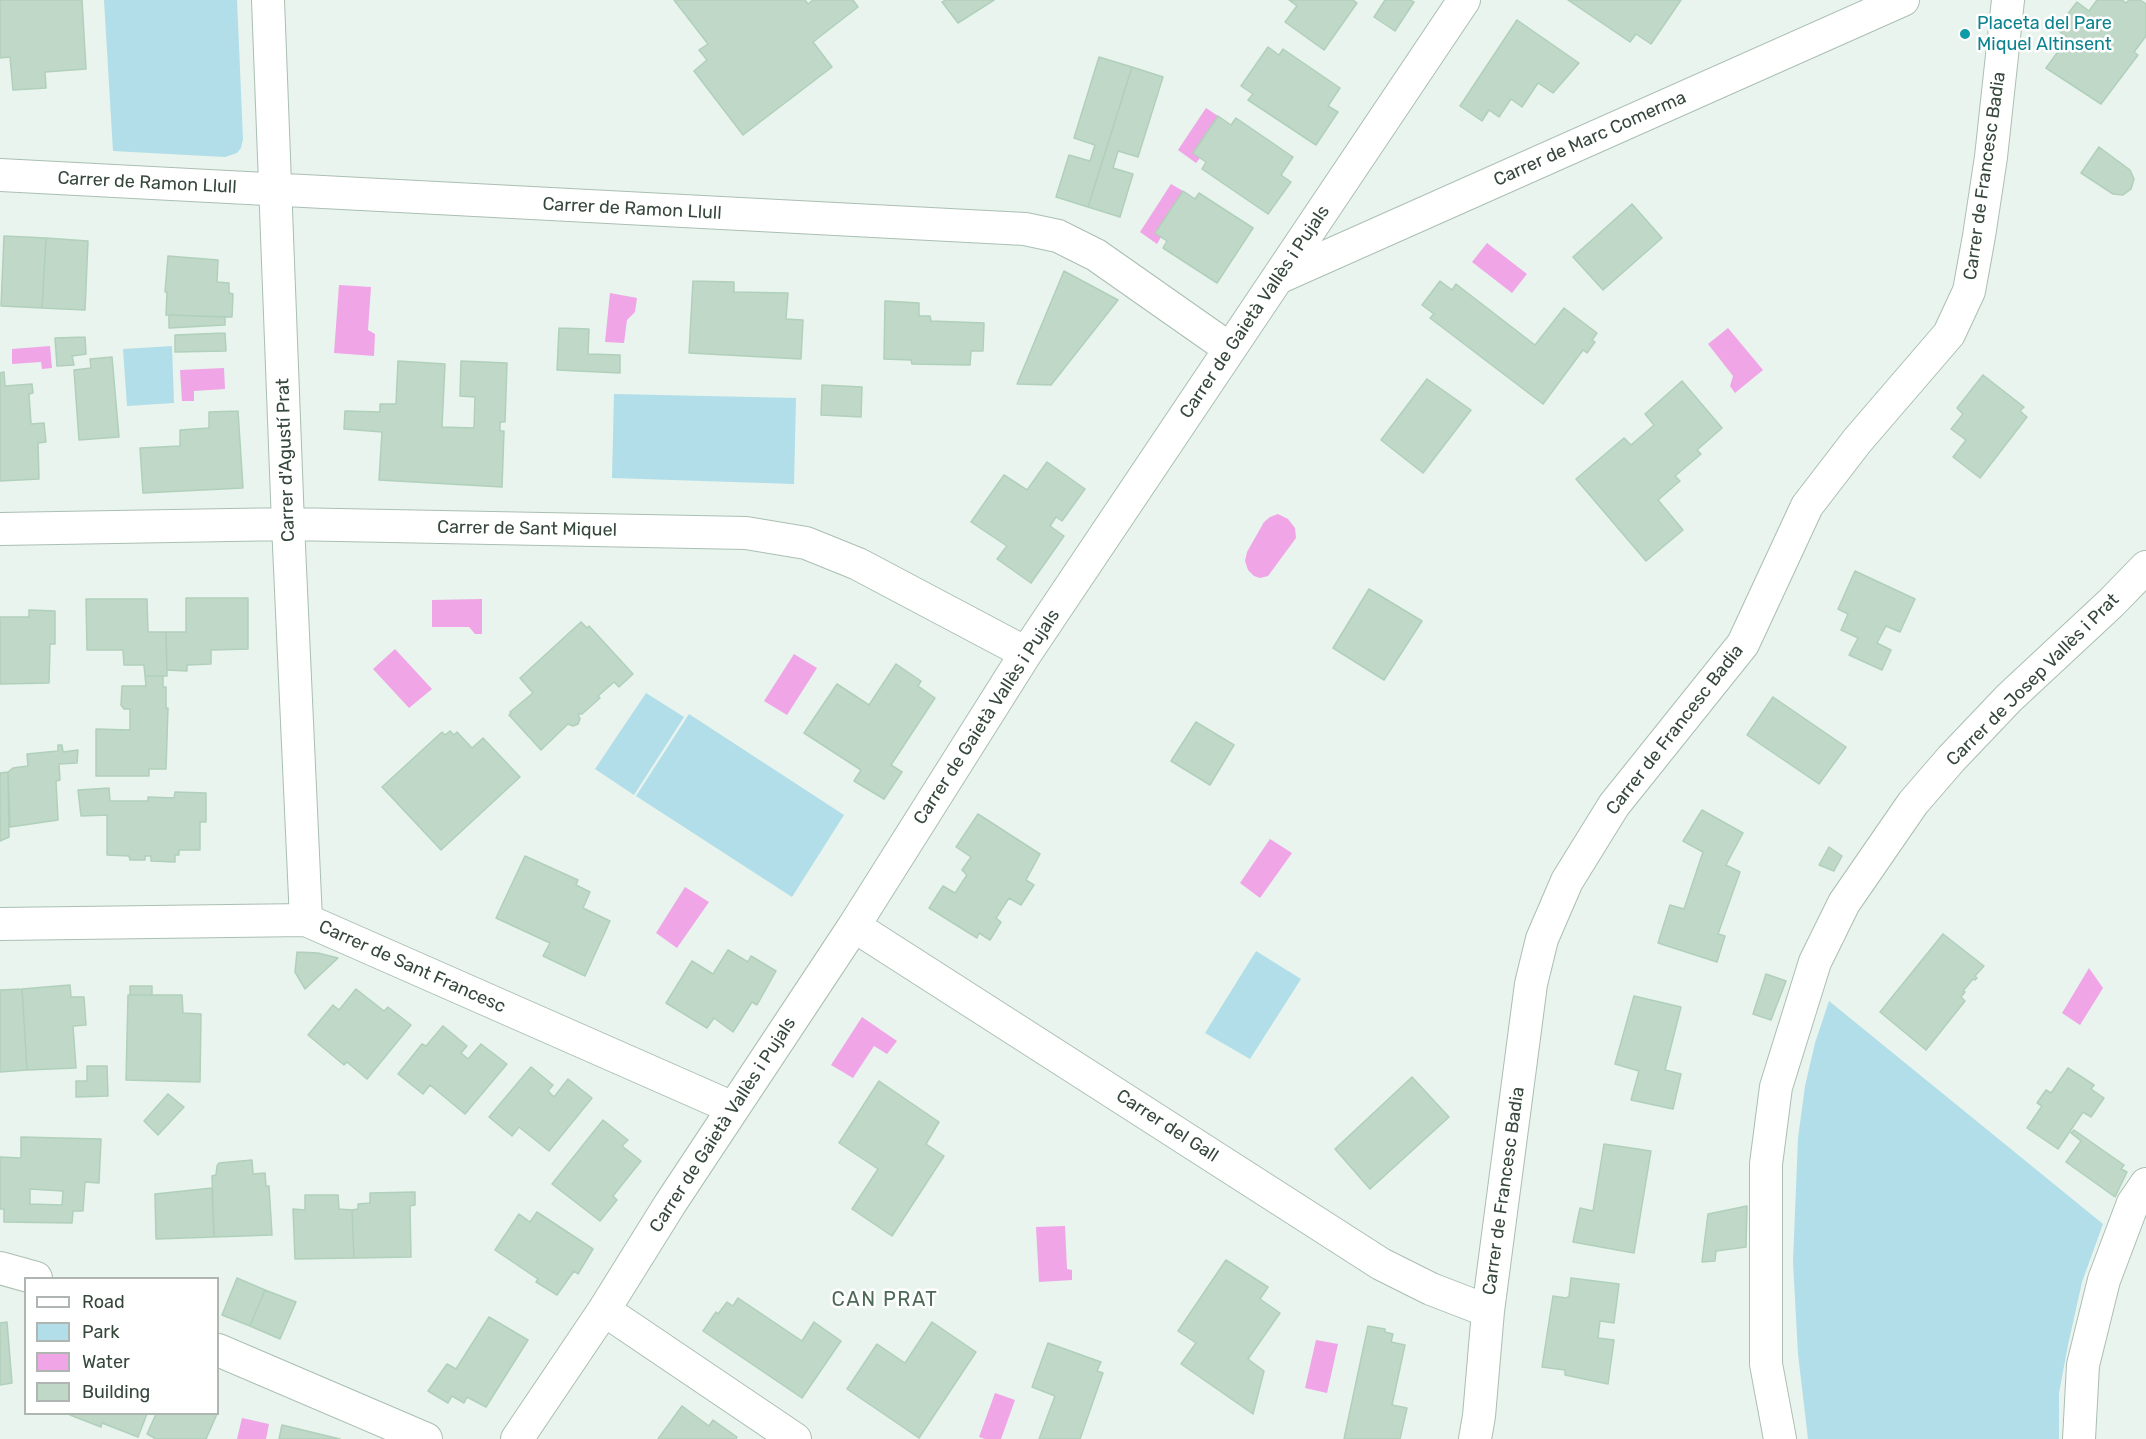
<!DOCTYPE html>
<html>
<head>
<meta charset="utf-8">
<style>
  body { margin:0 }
  #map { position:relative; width:2146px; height:1439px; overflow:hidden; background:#e8f4ed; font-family:Rubik,sans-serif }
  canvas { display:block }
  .legend { position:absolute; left:24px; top:1277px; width:195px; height:138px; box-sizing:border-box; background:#fff; border:2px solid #afb5b1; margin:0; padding:8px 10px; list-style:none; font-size:18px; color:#36473c }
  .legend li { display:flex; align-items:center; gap:12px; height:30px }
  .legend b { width:30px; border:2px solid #afb5b1 }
</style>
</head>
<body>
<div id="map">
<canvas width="2146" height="1439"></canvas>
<ul class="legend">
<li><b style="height:8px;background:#fff"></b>Road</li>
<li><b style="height:16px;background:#b1dee8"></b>Park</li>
<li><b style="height:16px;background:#f0a5e6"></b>Water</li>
<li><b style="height:16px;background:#c0d8c8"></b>Building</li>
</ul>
</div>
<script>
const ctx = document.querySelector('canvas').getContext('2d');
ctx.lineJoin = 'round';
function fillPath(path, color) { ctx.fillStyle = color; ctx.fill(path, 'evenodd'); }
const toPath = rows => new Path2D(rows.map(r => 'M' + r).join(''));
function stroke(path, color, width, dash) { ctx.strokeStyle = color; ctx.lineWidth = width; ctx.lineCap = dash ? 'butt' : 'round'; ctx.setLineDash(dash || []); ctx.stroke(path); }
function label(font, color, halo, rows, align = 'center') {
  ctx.font = font + ' Rubik,sans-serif'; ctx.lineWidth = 5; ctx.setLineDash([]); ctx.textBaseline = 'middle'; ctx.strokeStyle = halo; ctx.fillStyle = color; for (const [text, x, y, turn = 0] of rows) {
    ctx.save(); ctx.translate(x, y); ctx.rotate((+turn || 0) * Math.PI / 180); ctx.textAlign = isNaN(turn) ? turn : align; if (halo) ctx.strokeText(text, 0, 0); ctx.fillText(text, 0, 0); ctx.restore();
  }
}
const green = toPath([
  [104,0,237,0,243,139,241,148,237,153,225,157,113,151],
  [172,346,174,403,127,406,123,349],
  [614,394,796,398,794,484,612,478],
  [646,693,684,717,634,795,595,769],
  [689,714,844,815,792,897,636,796],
  [1256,951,1301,979,1250,1059,1205,1033],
  [1829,1001,2103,1224,2082,1282,2068,1345,2059,1393,2059,1439,1808,1439,1798,1354,1793,1262,1798,1138,1805,1086,1815,1043]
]);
const water = toPath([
  [1206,108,1218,116,1193,153,1200,158,1196,163,1178,150],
  [1171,184,1183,191,1155,233,1161,237,1157,244,1140,232],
  [1487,243,1527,274,1512,293,1472,262],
  [339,285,371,287,368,330,375,334,374,356,334,353],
  [610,293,637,298,635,312,627,320,624,343,605,342],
  [1728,328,1763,370,1735,393,1730,386,1733,376,1708,344],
  [50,346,52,368,42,369,41,362,12,364,12,349],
  [224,368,225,389,194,391,194,401,182,401,180,370],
  [1278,514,1288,519,1295,528,1296,538,1268,576,1260,578,1254,576,1248,570,1245,561,1247,552,1264,522,1270,517],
  [482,599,482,634,475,634,469,627,432,627,432,600],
  [395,649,432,689,409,708,373,669],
  [794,654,817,668,787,715,764,701],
  [1270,839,1292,853,1260,898,1240,883],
  [685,887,709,902,677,948,656,933],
  [2089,968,2103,988,2080,1025,2062,1013],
  [862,1017,897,1041,887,1054,874,1046,853,1078,831,1065],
  [1065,1226,1067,1269,1072,1270,1072,1280,1039,1282,1036,1227],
  [1316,1340,1338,1344,1327,1393,1305,1388],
  [995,1393,1015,1400,1001,1439,985,1439,979,1437],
  [242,1418,269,1424,266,1439,237,1439]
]);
const building = toPath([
  [0,0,82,0,86,69,45,72,46,88,13,90,10,57,0,58,0,0],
  [674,0,805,0,808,4,813,0,853,0,858,7,813,42,832,67,743,135,694,71,707,60,699,50,708,44,674,0],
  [946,0,994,0,958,23,942,2,946,0],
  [1289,0,1353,0,1357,3,1324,50,1285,22,1297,6,1289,0],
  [1385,0,1410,0,1414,2,1395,31,1374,17,1385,0],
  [1568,0,1681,0,1651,44,1636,34,1630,42,1568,0],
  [2097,0,2122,0,2126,3,2129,0,2140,0,2146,4,2146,36,2134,52,2138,55,2101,104,2046,68,2068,38,2056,29,2077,2,2089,11,2097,0],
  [1517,20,1579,63,1553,93,1538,83,1522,107,1511,99,1499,117,1489,110,1482,121,1460,106,1517,20],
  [1268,47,1279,55,1283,49,1340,88,1328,106,1338,112,1316,145,1248,100,1253,94,1241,86,1268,47],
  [1099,57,1132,67,1088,207,1056,197,1069,155,1090,161,1095,145,1074,138,1099,57],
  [1132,67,1163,77,1138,157,1118,151,1113,168,1133,174,1120,217,1088,207,1132,67],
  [1218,116,1231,125,1236,118,1293,157,1281,175,1291,182,1268,214,1202,169,1206,162,1193,153,1218,116],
  [2099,147,2130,170,2134,179,2131,189,2123,195,2113,194,2081,173,2099,147],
  [1183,191,1195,199,1199,193,1253,228,1217,283,1163,248,1167,241,1155,233,1183,191],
  [1632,204,1662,238,1603,290,1573,257,1632,204],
  [4,236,46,238,42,308,1,306,4,236],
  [46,238,88,241,85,310,42,308,46,238],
  [168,256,218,260,217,282,229,283,229,293,233,294,232,317,166,315,167,292,165,292,168,256],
  [1064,271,1118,300,1051,385,1017,384,1064,271],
  [693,281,734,282,734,292,788,293,786,319,803,320,801,359,689,353,693,281],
  [1440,281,1452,290,1456,284,1535,345,1564,308,1597,333,1592,340,1595,342,1587,353,1583,350,1543,404,1430,318,1434,314,1422,305,1440,281],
  [885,301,919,303,919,316,930,316,931,321,984,323,983,351,971,351,970,365,912,364,911,360,884,359,885,301],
  [169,315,225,317,225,325,169,328,169,315],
  [559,328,589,329,588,354,620,355,620,373,557,370,559,328],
  [225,333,226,351,175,352,175,335,225,333],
  [85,337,86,354,72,356,74,365,57,366,55,338,85,337],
  [112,357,119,437,79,440,74,370,91,368,90,359,112,357],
  [398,361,445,364,442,427,474,428,475,397,460,396,461,361,507,363,505,422,500,422,500,431,504,431,502,487,379,480,382,432,344,429,345,411,380,412,380,404,396,404,398,361],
  [4,372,5,386,32,384,33,393,29,394,31,424,44,423,46,442,38,443,39,479,0,481,0,373,4,372],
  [1983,375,2024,407,2020,411,2027,417,1980,478,1953,457,1966,440,1951,429,1963,414,1957,408,1983,375],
  [1427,379,1471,410,1423,473,1381,440,1427,379],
  [1682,381,1722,428,1697,450,1701,454,1675,476,1680,481,1658,500,1683,530,1646,561,1576,479,1624,438,1631,445,1654,425,1645,414,1682,381],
  [822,385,862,387,861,417,821,415,822,385],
  [238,411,243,488,143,493,140,448,180,446,180,430,209,428,209,412,238,411],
  [1047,462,1085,489,1062,521,1056,517,1050,526,1064,536,1031,583,997,559,1007,546,971,522,1004,475,1027,490,1047,462],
  [1855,571,1915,599,1900,632,1886,626,1877,643,1891,650,1882,670,1849,655,1858,638,1841,630,1848,614,1838,609,1855,571],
  [1369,589,1422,621,1384,680,1333,648,1369,589],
  [186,598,248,598,248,649,211,650,211,664,187,665,187,671,167,670,166,632,186,632,186,598],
  [86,599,147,599,148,632,166,632,167,676,145,676,144,665,124,665,123,650,87,650,86,599],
  [29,610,55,611,55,644,50,644,49,683,0,684,0,617,29,617,29,610],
  [581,622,587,628,589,626,633,674,619,687,614,682,598,696,600,698,582,714,578,714,580,719,578,724,573,726,568,724,541,750,509,715,511,713,510,712,533,693,520,678,581,622],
  [896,664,921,681,918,686,935,698,891,765,902,772,884,799,854,781,861,770,804,733,837,684,869,705,896,664],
  [145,676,163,676,163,687,166,687,166,708,168,708,166,769,149,769,149,776,96,776,96,729,130,730,130,709,124,709,121,705,122,686,146,686,145,676],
  [1773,697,1846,747,1819,784,1747,735,1773,697],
  [1196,722,1234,745,1210,785,1171,761,1196,722],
  [450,731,454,735,457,732,472,748,483,738,520,777,441,850,382,787,442,732,445,735,450,731],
  [58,745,62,745,63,752,78,750,77,763,59,764,60,780,56,781,58,820,10,827,8,772,13,768,28,766,27,754,58,751,58,745],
  [8,772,9,837,0,841,0,773,8,772],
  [109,788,110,801,148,801,148,797,174,798,175,792,206,793,206,822,200,822,200,850,179,850,179,855,175,855,175,862,151,861,151,856,145,856,145,860,130,860,129,856,107,855,107,815,81,816,78,790,109,788],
  [1702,810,1743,833,1726,865,1740,872,1718,934,1725,936,1717,962,1658,943,1670,905,1684,909,1703,852,1683,841,1702,810],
  [978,814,1040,854,1026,880,1034,885,1021,905,1009,898,996,918,1001,922,990,940,979,933,977,938,929,908,943,886,955,893,967,875,962,870,971,857,956,847,978,814],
  [1829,847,1842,856,1834,871,1819,865,1829,847],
  [525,856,578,880,576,885,590,892,583,908,610,921,585,976,543,956,550,943,496,918,525,856],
  [1943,934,1984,966,1975,976,1977,978,1975,980,1973,979,1963,991,1965,992,1961,997,1965,1001,1926,1050,1880,1012,1943,934],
  [728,950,748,962,751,956,776,971,757,1005,752,1002,733,1032,714,1018,707,1028,666,1003,692,961,713,974,728,950],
  [297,952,318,953,338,958,305,989,295,972,297,952],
  [1766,974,1786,981,1771,1020,1753,1014,1766,974],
  [70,985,71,997,84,997,86,1025,73,1026,76,1068,27,1070,22,989,70,985],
  [130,986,152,986,152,995,130,995,130,986],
  [22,989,27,1070,0,1072,0,990,22,989],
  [356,989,384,1011,388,1007,411,1025,367,1079,347,1062,344,1065,308,1035,333,1005,339,1010,356,989],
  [128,995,182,995,183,1013,201,1014,200,1082,126,1080,128,995],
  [1634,996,1681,1007,1665,1070,1681,1074,1673,1109,1631,1100,1639,1071,1615,1064,1634,996],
  [443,1026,467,1046,461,1053,468,1059,481,1044,507,1064,465,1114,430,1085,423,1094,398,1074,422,1044,426,1046,443,1026],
  [87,1066,107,1066,108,1096,76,1097,76,1081,87,1081,87,1066],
  [531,1067,553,1085,548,1091,554,1097,568,1079,592,1098,549,1151,519,1127,512,1136,489,1117,531,1067],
  [2068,1068,2094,1085,2091,1089,2104,1098,2091,1117,2083,1112,2058,1149,2027,1128,2042,1106,2037,1103,2046,1090,2051,1093,2068,1068],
  [1412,1077,1449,1117,1370,1189,1335,1149,1412,1077],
  [879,1081,939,1122,926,1144,944,1156,892,1236,852,1209,878,1169,839,1143,879,1081],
  [168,1094,184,1107,158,1135,144,1121,168,1094],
  [603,1120,628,1140,622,1146,641,1161,613,1196,617,1200,600,1221,552,1184,603,1120],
  [2074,1130,2124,1165,2121,1169,2127,1172,2115,1197,2066,1162,2081,1141,2071,1133,2074,1130],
  [21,1137,101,1139,99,1183,85,1182,83,1211,73,1211,72,1223,4,1222,4,1209,0,1209,0,1157,21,1158,21,1137],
  [30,1189,63,1191,62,1205,30,1204,30,1189],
  [1604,1144,1651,1151,1634,1253,1573,1242,1580,1208,1593,1211,1604,1144],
  [252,1160,253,1174,265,1173,266,1186,269,1186,272,1235,214,1237,212,1176,216,1175,217,1166,219,1163,252,1160],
  [212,1188,214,1237,156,1239,155,1194,212,1188],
  [415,1192,415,1205,410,1206,411,1257,354,1258,352,1210,358,1209,358,1204,370,1203,370,1193,415,1192],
  [305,1195,338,1195,339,1209,352,1210,354,1258,295,1259,293,1209,305,1210,305,1195],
  [1747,1206,1746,1247,1716,1251,1715,1261,1702,1262,1708,1214,1747,1206],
  [537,1212,593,1249,578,1274,574,1271,557,1295,536,1282,538,1279,495,1250,519,1214,530,1222,537,1212],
  [1226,1260,1268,1287,1260,1299,1280,1313,1248,1359,1264,1371,1253,1414,1181,1364,1196,1343,1178,1331,1226,1260],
  [237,1278,265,1290,250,1326,222,1315,237,1278],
  [1571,1278,1619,1284,1614,1323,1600,1321,1598,1338,1614,1340,1608,1384,1565,1375,1565,1370,1542,1367,1553,1296,1566,1298,1569,1296,1571,1278],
  [265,1290,296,1302,280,1339,250,1326,265,1290],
  [738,1298,802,1341,814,1322,841,1341,802,1398,703,1331,716,1312,718,1314,727,1302,733,1306,738,1298],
  [489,1317,528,1340,486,1407,467,1397,464,1403,452,1396,448,1403,428,1391,447,1364,456,1369,489,1317],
  [7,1322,12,1383,0,1385,0,1323,7,1322],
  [932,1322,976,1352,919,1438,847,1389,877,1344,905,1363,932,1322],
  [1368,1326,1385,1329,1385,1332,1393,1334,1391,1342,1405,1345,1392,1405,1407,1408,1400,1439,1344,1439,1368,1326],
  [1048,1343,1101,1362,1097,1371,1103,1373,1080,1439,1039,1439,1055,1396,1032,1387,1048,1343],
  [682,1406,709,1426,713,1420,737,1437,736,1439,658,1439,682,1406],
  [70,1414,147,1414,138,1437,102,1423,101,1427,70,1415,70,1414],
  [156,1414,217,1414,206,1439,156,1439,147,1434,156,1414],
  [282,1425,340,1439,279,1439,282,1425]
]);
const street = toPath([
  [268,0,288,524,306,920],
  [0,175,1025,229,1058,236,1096,255,1230,349],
  [1278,278,1903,0],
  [0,529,288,524,746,533,806,543,858,564,1026,653],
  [0,924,306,920,733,1108],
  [854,926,1381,1264,1431,1289,1488,1311],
  [0,1268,36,1278],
  [604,1310,795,1439],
  [218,1350,426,1439],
  [517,1439,604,1310,670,1204,854,926,1026,653,1464,0],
  [1475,1439,1479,1416,1488,1311,1531,984,1542,939,1567,881,1614,805,1743,644,1807,506,1857,441,1949,334,1969,291,1979,236,1991,157,2008,0],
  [1780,1439,1766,1364,1766,1164,1776,1087,1815,962,1844,903,1913,803,1951,759,2009,698,2111,603,2146,567],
  [2079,1439,2083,1365,2104,1280,2133,1203,2146,1184]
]);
const markers = [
  [1965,34,6,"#0f9aa8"]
];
const cultureNames = [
  ["Placeta del Pare",1977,24],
  ["Miquel Altinsent",1977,45]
];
const streetNames = [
  ["Carrer de Marc Comerma",1590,139,-24],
  ["Carrer de Francesc Badia",1985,176,-82],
  ["Carrer de Ramon Llull",147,183,3],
  ["Carrer de Ramon Llull",632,209,3],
  ["Carrer de Gaietà Vallès i Pujals",1255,312,-56],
  ["Carrer d'Agustí Prat",286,460,-92],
  ["Carrer de Sant Miquel",527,529,1],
  ["Carrer de Josep Vallès i Prat",2033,680,-45],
  ["Carrer de Gaietà Vallès i Pujals",987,717,-57],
  ["Carrer de Francesc Badia",1675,730,-52],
  ["Carrer de Sant Francesc",412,967,24],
  ["Carrer de Gaietà Vallès i Pujals",723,1125,-57],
  ["Carrer del Gall",1167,1126,33],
  ["Carrer de Francesc Badia",1504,1191,-82]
];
const neighbourhoodNames = [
  ["CAN PRAT",885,1300]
];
fillPath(green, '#b1dee8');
fillPath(water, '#f0a5e6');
fillPath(building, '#c0d8c8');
stroke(building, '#b0d0bb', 1.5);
stroke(street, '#aabfb2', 34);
stroke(street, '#fff', 32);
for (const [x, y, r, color] of markers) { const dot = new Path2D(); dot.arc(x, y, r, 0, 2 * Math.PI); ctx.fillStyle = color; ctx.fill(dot); stroke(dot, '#fff', 2); }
label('18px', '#0d838f', '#fff', cultureNames, 'left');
label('18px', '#36473c', '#fff', streetNames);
ctx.letterSpacing = '1.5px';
label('20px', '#4e6a57', '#fff', neighbourhoodNames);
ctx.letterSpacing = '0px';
</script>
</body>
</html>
